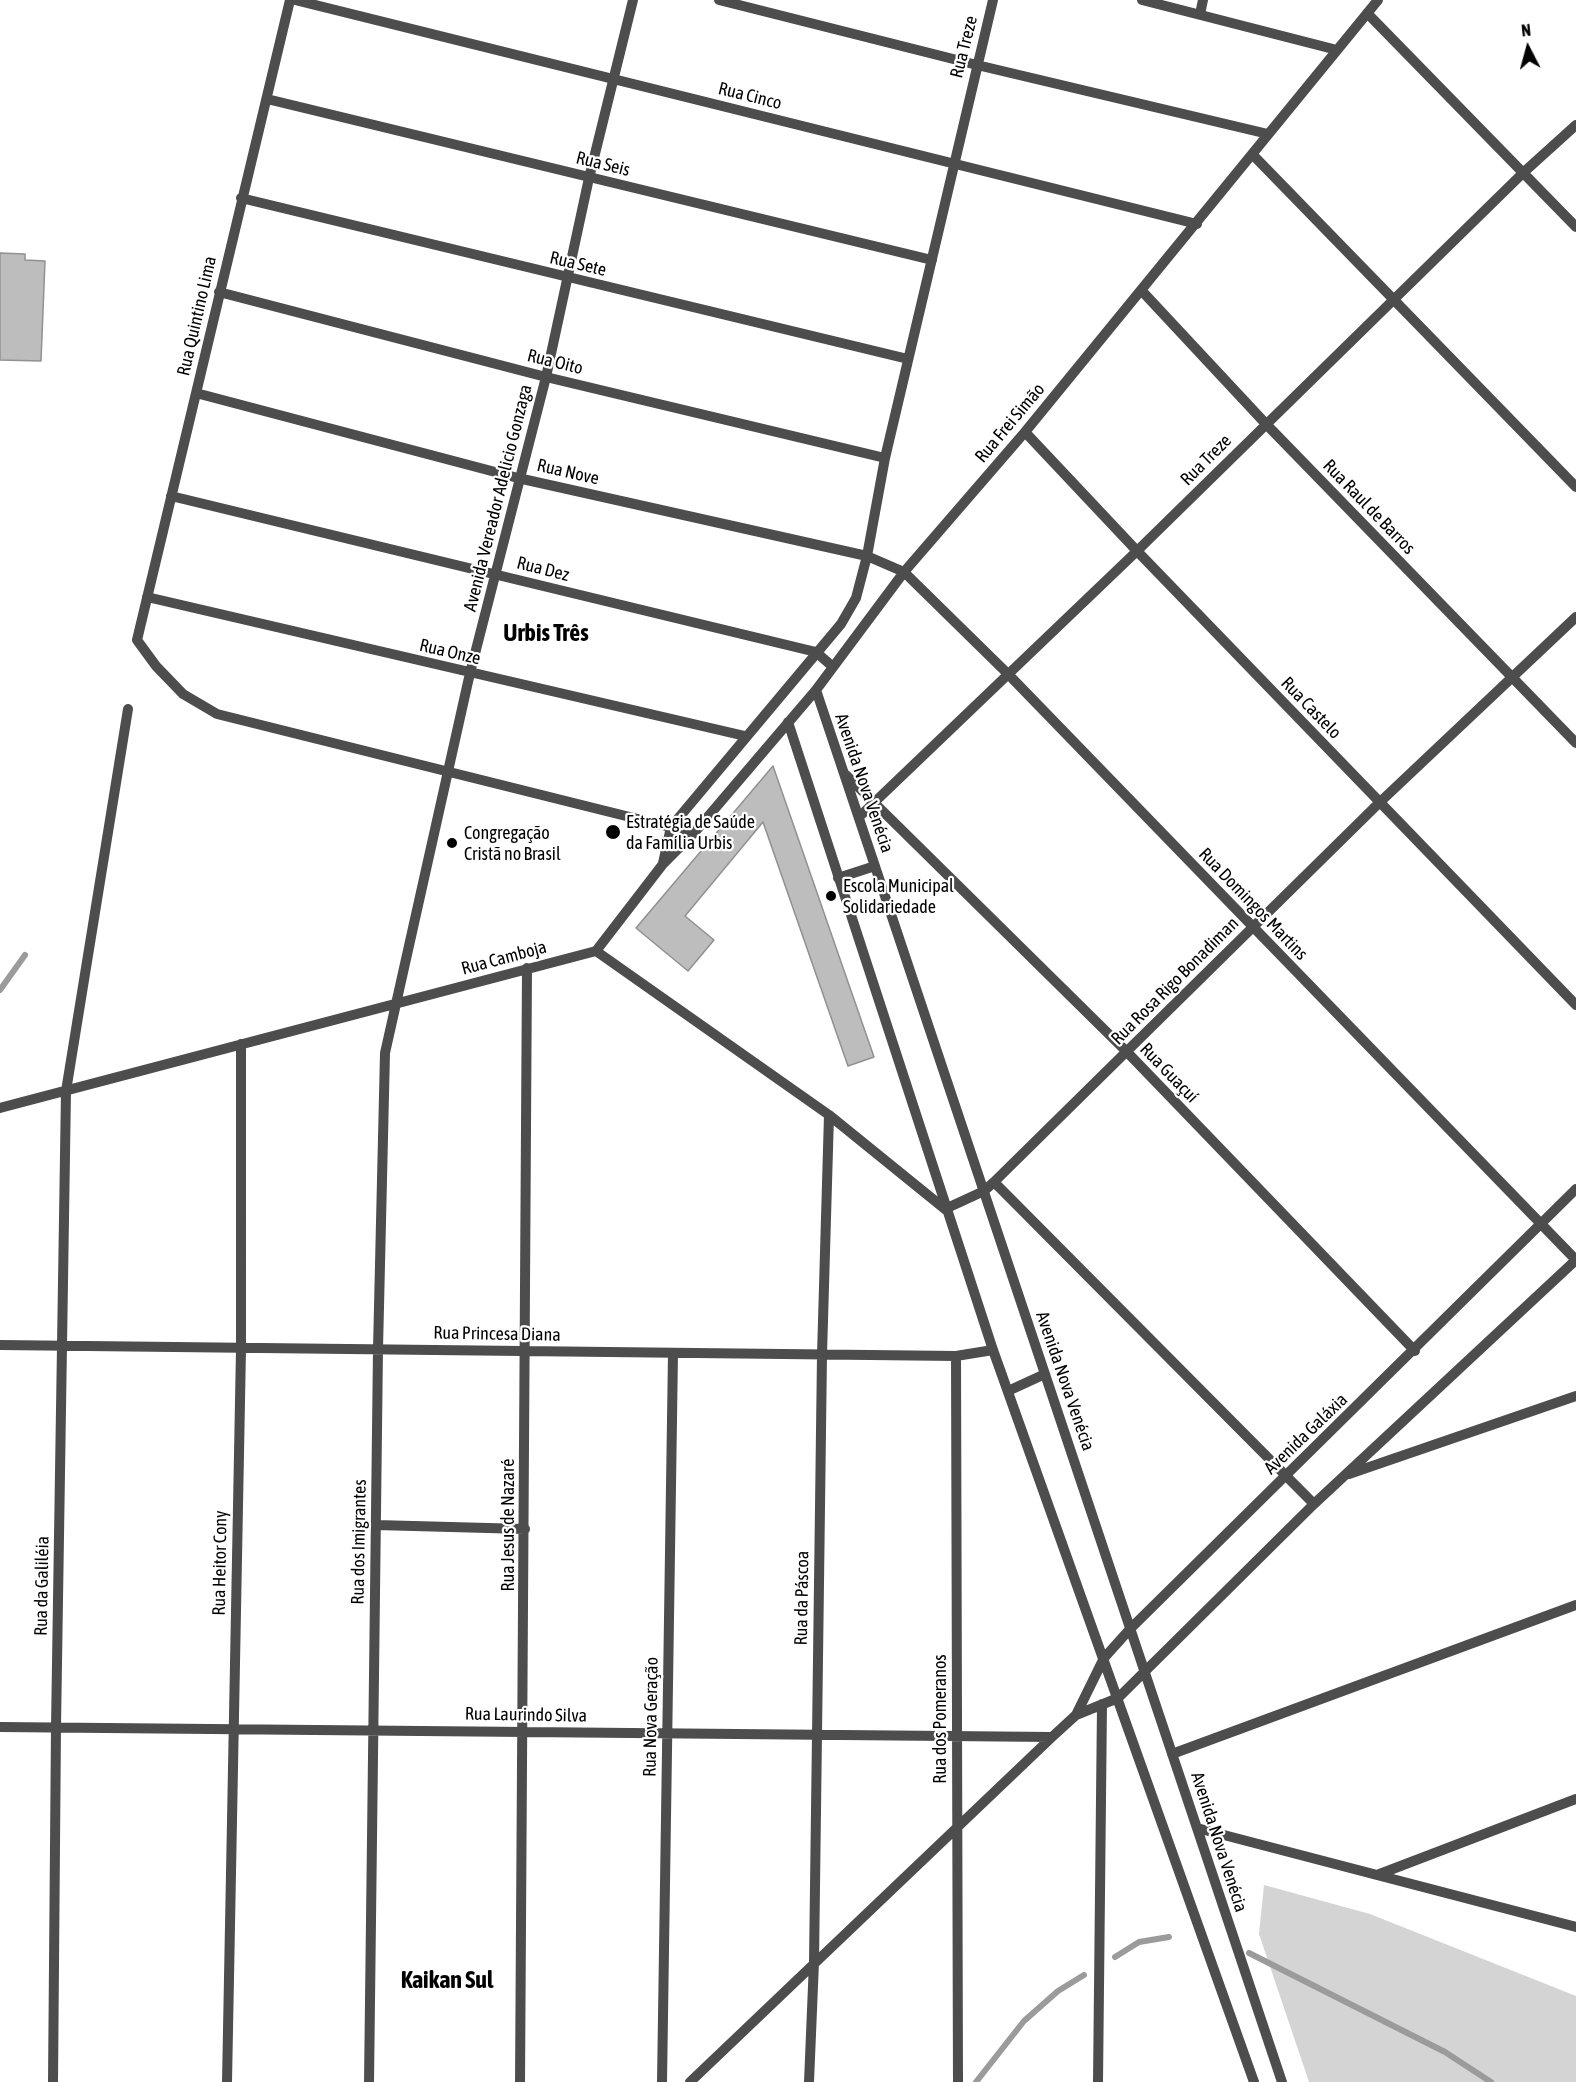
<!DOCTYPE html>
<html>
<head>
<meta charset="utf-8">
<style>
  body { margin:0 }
  #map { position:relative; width:1576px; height:2082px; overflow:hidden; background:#fff; font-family:"Asap Condensed",sans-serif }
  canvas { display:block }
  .north { position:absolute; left:1498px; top:18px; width:60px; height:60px; -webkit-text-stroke:4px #fff; paint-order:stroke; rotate:354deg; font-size:16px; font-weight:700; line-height:24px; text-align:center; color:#000 }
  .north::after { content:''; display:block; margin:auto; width:21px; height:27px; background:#000; clip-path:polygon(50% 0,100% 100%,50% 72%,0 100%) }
</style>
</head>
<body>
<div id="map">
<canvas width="1576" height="2082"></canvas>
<div class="north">N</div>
</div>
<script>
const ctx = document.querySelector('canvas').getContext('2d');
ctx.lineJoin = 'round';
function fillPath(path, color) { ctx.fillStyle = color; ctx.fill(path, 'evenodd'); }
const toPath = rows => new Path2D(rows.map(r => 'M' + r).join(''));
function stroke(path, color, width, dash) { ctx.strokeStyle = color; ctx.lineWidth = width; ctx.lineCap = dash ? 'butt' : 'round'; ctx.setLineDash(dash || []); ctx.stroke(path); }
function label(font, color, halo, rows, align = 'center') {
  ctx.font = font + ' "Asap Condensed",sans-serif'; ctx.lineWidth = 4.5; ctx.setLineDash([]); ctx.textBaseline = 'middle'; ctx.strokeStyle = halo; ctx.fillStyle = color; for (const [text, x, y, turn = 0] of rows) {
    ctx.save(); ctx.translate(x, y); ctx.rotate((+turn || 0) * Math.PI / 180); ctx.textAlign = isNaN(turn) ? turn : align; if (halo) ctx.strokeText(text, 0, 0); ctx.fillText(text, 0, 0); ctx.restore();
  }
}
const green = toPath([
  [1264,1885,1370,1914,1576,1996,1576,2082,1309,2082,1259,1934]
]);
const stream = toPath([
  [0,990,25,955],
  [1249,1953,1445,2052,1491,2082],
  [1115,1957,1139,1942,1169,1937],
  [976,2082,1024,2021,1058,1991,1084,1975]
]);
const building = toPath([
  [0,253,25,254,25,260,45,261,41,361,0,360,0,253],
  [773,766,874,1057,848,1066,763,822,685,916,714,940,688,971,636,928,773,766]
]);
const minor = toPath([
  [290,0,137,640,156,666,183,694,217,714,694,833],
  [295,0,1197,224],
  [719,0,977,65,1268,134],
  [1142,0,1337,50],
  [1367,13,1576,227],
  [1200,14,1203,0],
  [267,99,932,260],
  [1253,155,1576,487],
  [241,198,908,359],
  [1141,290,1266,424,1576,743],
  [219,292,546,377,885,458],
  [196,393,518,478,867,556,904,572,1008,674,1576,1260],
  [1025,432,1137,551,1576,1005],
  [171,496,816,652,833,667],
  [147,597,745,736],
  [816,690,1282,2082],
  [788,722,993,1350,1254,2082],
  [846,775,1127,1052,1415,1351],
  [859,817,1137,551,1524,172,1576,125],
  [663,863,671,827,841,624,856,598,867,556,885,458,993,0],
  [838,878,875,866],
  [596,951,663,864,694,833,816,690,904,572,1025,432,1378,0],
  [0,1108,596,951,829,1115,945,1209,984,1191,994,1182,1379,803,1576,617],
  [994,1182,1314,1504],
  [0,1345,956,1356,993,1350],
  [956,1356,958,2082],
  [1008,1391,1045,1374],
  [1349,1474,1576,1396],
  [376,1525,525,1529],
  [1076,1715,1104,1658,1130,1629,1576,1189],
  [0,1727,1052,1737],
  [1172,1754,1576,1605],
  [1197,1828,1576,1927],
  [1377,1875,1576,1799],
  [53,2082,56,1727,66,1091,128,709],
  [227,2082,241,1349,241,1044],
  [369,2082,378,1349,385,1053,470,673,546,377,589,178,633,0],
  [520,2082,527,968],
  [662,2082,673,1353],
  [690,2082,1052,1737,1076,1715,1118,1698,1314,1504,1576,1260],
  [809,2082,814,1962,822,1355,829,1115],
  [1098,2082,1102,1704]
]);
const markers = [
  [613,832,8,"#000"],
  [452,843,6,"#000"],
  [831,896,6,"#000"]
];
const streetNames = [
  ["Rua Treze",964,47,-76],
  ["Rua Cinco",750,96,14],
  ["Rua Seis",603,164,14],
  ["Rua Sete",578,264,13],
  ["Rua Quintino Lima",197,316,-77],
  ["Rua Oito",555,362,14],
  ["Rua Frei Simão",1010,423,-50],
  ["Rua Treze",1206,460,-45],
  ["Rua Nove",568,472,13],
  ["Avenida Vereador Adelicio Gonzaga",498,498,-76],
  ["Rua Raul de Barros",1369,507,46],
  ["Rua Dez",543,569,14],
  ["Rua Onze",450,652,13],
  ["Rua Castelo",1311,708,46],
  ["Avenida Nova Venécia",864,783,71],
  ["Rua Domingos Martins",1253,904,46],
  ["Rua Camboja",504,958,-15],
  ["Rua Rosa Rigo Bonadiman",1175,981,-45],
  ["Rua Guaçuí",1169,1073,46],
  ["Rua Princesa Diana",497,1334,1],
  ["Avenida Nova Venécia",1065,1381,71],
  ["Avenida Galáxia",1306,1434,-44],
  ["Rua Jesus de Nazaré",508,1525,-90],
  ["Rua dos Imigrantes",359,1542,-89],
  ["Rua Heitor Cony",220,1563,-89],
  ["Rua da Galiléia",42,1586,-89],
  ["Rua da Páscoa",802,1598,-89],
  ["Rua Laurindo Silva",526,1715,1],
  ["Rua Nova Geração",651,1717,-89],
  ["Rua dos Pomeranos",940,1719,-90],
  ["Avenida Nova Venécia",1219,1842,72]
];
const poiNames = [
  ["Estratégia de Saúde",626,822],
  ["da Família Urbis",626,843],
  ["Congregação",464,833],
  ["Cristã no Brasil",464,854],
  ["Escola Municipal",843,886],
  ["Solidariedade",843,907]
];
const districtNames = [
  ["Urbis Três",546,633],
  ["Kaikan Sul",447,1980]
];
fillPath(green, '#d4d4d4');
stroke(stream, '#9b9b9b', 6);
fillPath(building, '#bdbdbd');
stroke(building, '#919191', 1.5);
stroke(minor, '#4d4d4d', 10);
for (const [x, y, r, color] of markers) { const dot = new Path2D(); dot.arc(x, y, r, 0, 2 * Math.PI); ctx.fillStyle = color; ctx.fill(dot); stroke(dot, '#fff', 2); }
label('18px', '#000', '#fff', streetNames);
label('18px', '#000', '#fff', poiNames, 'left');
label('bold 24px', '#000', '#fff', districtNames);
</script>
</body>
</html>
